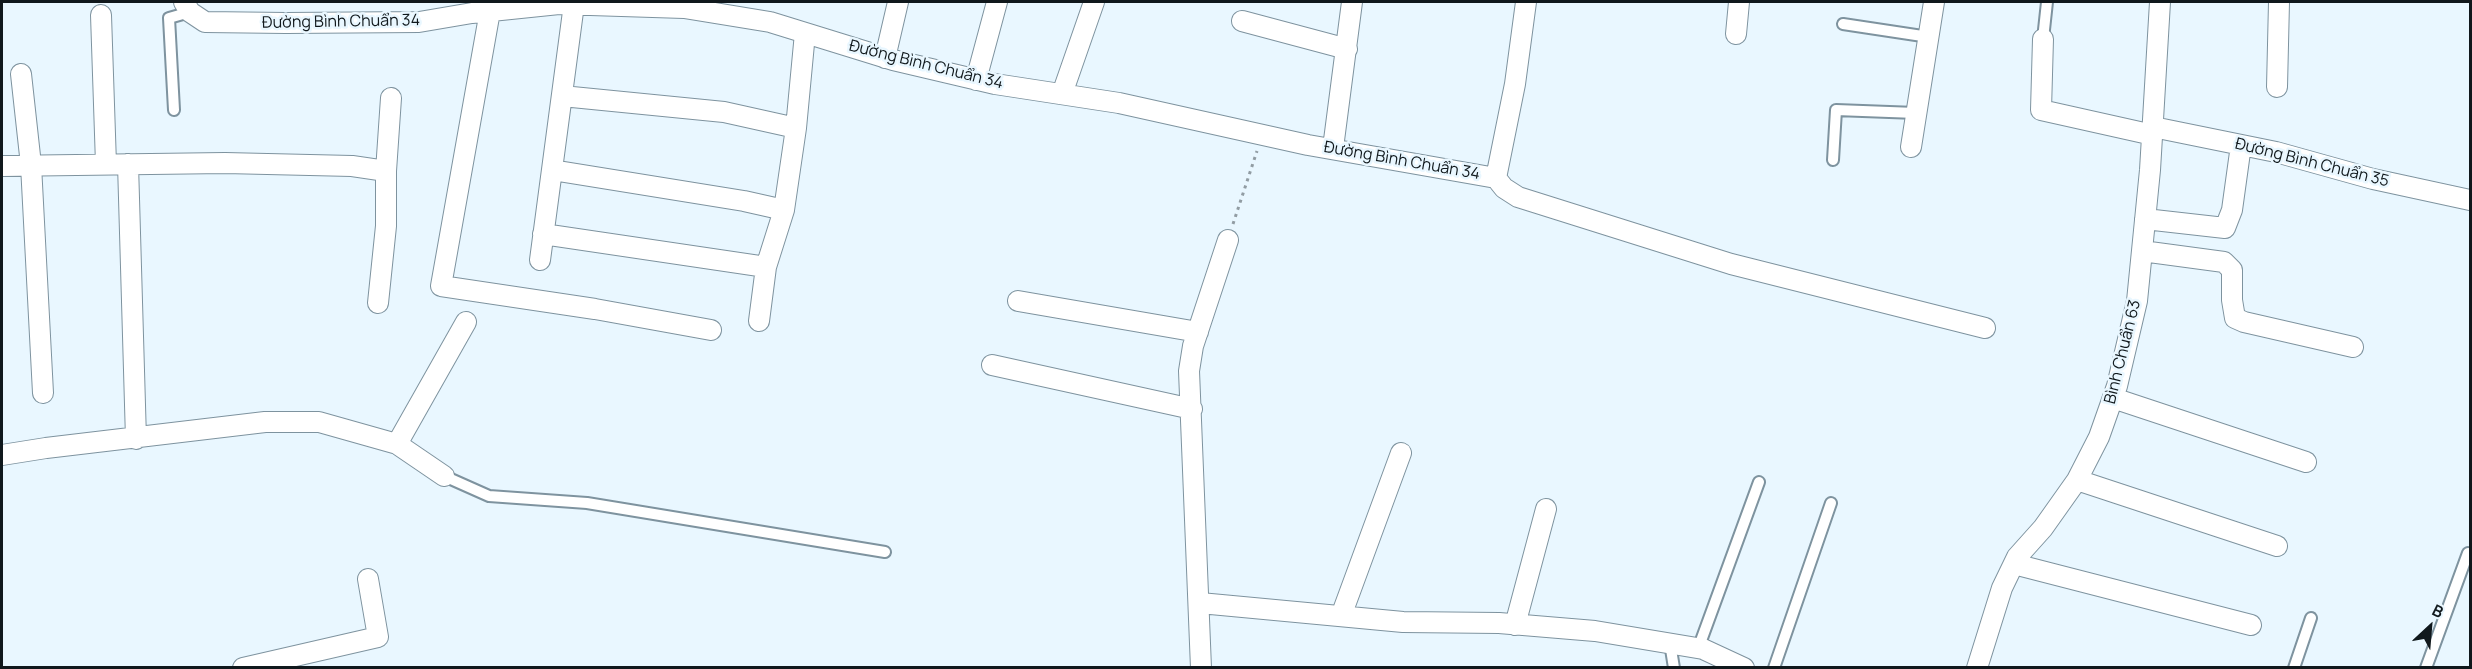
<!DOCTYPE html>
<html>
<head>
<meta charset="utf-8">
<style>
  body { margin:0 }
  #map { position:relative; width:2472px; height:669px; overflow:hidden; background:#e9f7ff; font-family:Manrope,sans-serif }
  canvas { display:block }
  .frame { position:absolute; inset:0; border:3px solid #10181c; pointer-events:none }
  .north { position:absolute; left:2400px; top:597px; width:60px; height:60px; -webkit-text-stroke:4px #e9f7ff; paint-order:stroke; rotate:26deg; font-size:16px; font-weight:700; line-height:24px; text-align:center; color:#10181c }
  .north::after { content:''; display:block; margin:auto; width:21px; height:27px; background:#10181c; clip-path:polygon(50% 0,100% 100%,50% 72%,0 100%) }
</style>
</head>
<body>
<div id="map">
<canvas width="2472" height="669"></canvas>
<div class="frame"></div>
<div class="north">B</div>
</div>
<script>
const ctx = document.querySelector('canvas').getContext('2d');
ctx.lineJoin = 'round';
const toPath = rows => new Path2D(rows.map(r => 'M' + r).join(''));
function stroke(path, color, width, dash) { ctx.strokeStyle = color; ctx.lineWidth = width; ctx.lineCap = dash ? 'butt' : 'round'; ctx.setLineDash(dash || []); ctx.stroke(path); }
function label(font, color, halo, rows, align = 'center') {
  ctx.font = font + ' Manrope,sans-serif'; ctx.lineWidth = 5; ctx.setLineDash([]); ctx.textBaseline = 'middle'; ctx.strokeStyle = halo; ctx.fillStyle = color; for (const [text, x, y, turn = 0] of rows) {
    ctx.save(); ctx.translate(x, y); ctx.rotate((+turn || 0) * Math.PI / 180); ctx.textAlign = isNaN(turn) ? turn : align; if (halo) ctx.strokeText(text, 0, 0); ctx.fillText(text, 0, 0); ctx.restore();
  }
}
const path = toPath([
  [1233,224,1257,151]
]);
const lane = toPath([
  [1843,24,1929,37],
  [2043,39,2047,2],
  [174,110,169,18,190,12],
  [1833,160,1836,110,1916,113],
  [444,476,489,496,587,503,885,552],
  [1670,643,1674,668],
  [1698,649,1759,482],
  [1774,668,1831,503],
  [2294,668,2311,618],
  [2426,668,2468,553]
]);
const street = toPath([
  [184,2,190,12,205,22,286,23,419,22,472,13,559,4,684,8,770,22,893,60,995,84,1119,103,1308,145,1496,178,1515,84,1526,2],
  [490,11,441,286,595,309,711,330],
  [101,15,106,164],
  [1242,21,1347,49],
  [1736,34,1739,2],
  [2043,39,2041,110,2153,135],
  [885,58,898,2],
  [21,74,31,165,43,393],
  [976,80,997,2],
  [2277,87,2279,2],
  [1062,94,1094,2],
  [562,96,724,112,796,128],
  [2153,127,2276,152,2373,179,2470,200],
  [1911,147,1934,2],
  [1333,148,1352,2],
  [128,164,136,439],
  [2,166,225,163,352,166,386,171,386,226,378,303],
  [552,170,744,201,784,210],
  [386,171,391,98],
  [1496,178,1504,188,1518,197,1731,264,1985,328],
  [2145,219,2225,228,2232,210,2241,145],
  [543,234,766,267],
  [2142,251,2224,262,2232,270,2232,300,2235,318,2244,322,2353,347],
  [540,260,574,4],
  [1018,301,1198,332],
  [759,321,766,267,784,210,796,128,805,33],
  [992,365,1192,409],
  [2113,398,2306,462],
  [397,444,466,322],
  [2,455,46,448,265,422,319,422,397,444,444,476],
  [2077,480,2277,546],
  [2014,564,2251,625],
  [1200,603,1403,622,1499,623,1595,631,1703,649,1744,668],
  [1341,616,1401,453],
  [1515,625,1546,509],
  [243,668,378,637,368,579],
  [1201,668,1189,371,1193,346,1228,240],
  [1977,668,2002,588,2017,557,2043,528,2077,480,2099,437,2117,386,2137,301,2150,170,2160,2]
]);
const streetNames = [
  ["Đường Bình Chuẩn 34",341,22,-1],
  ["Đường Bình Chuẩn 34",926,65,14],
  ["Đường Bình Chuẩn 34",1402,161,10],
  ["Đường Bình Chuẩn 35",2312,163,14],
  ["Bình Chuẩn 63",2123,352,-76]
];
stroke(lane, '#7e939f', 14);
stroke(street, '#7e939f', 22);
stroke(path, '#919ca3', 3, [3, 4.5]);
stroke(lane, '#fff', 10);
stroke(street, '#fff', 20);
label('16px', '#10181c', '#e9f7ff', streetNames);
</script>
</body>
</html>
